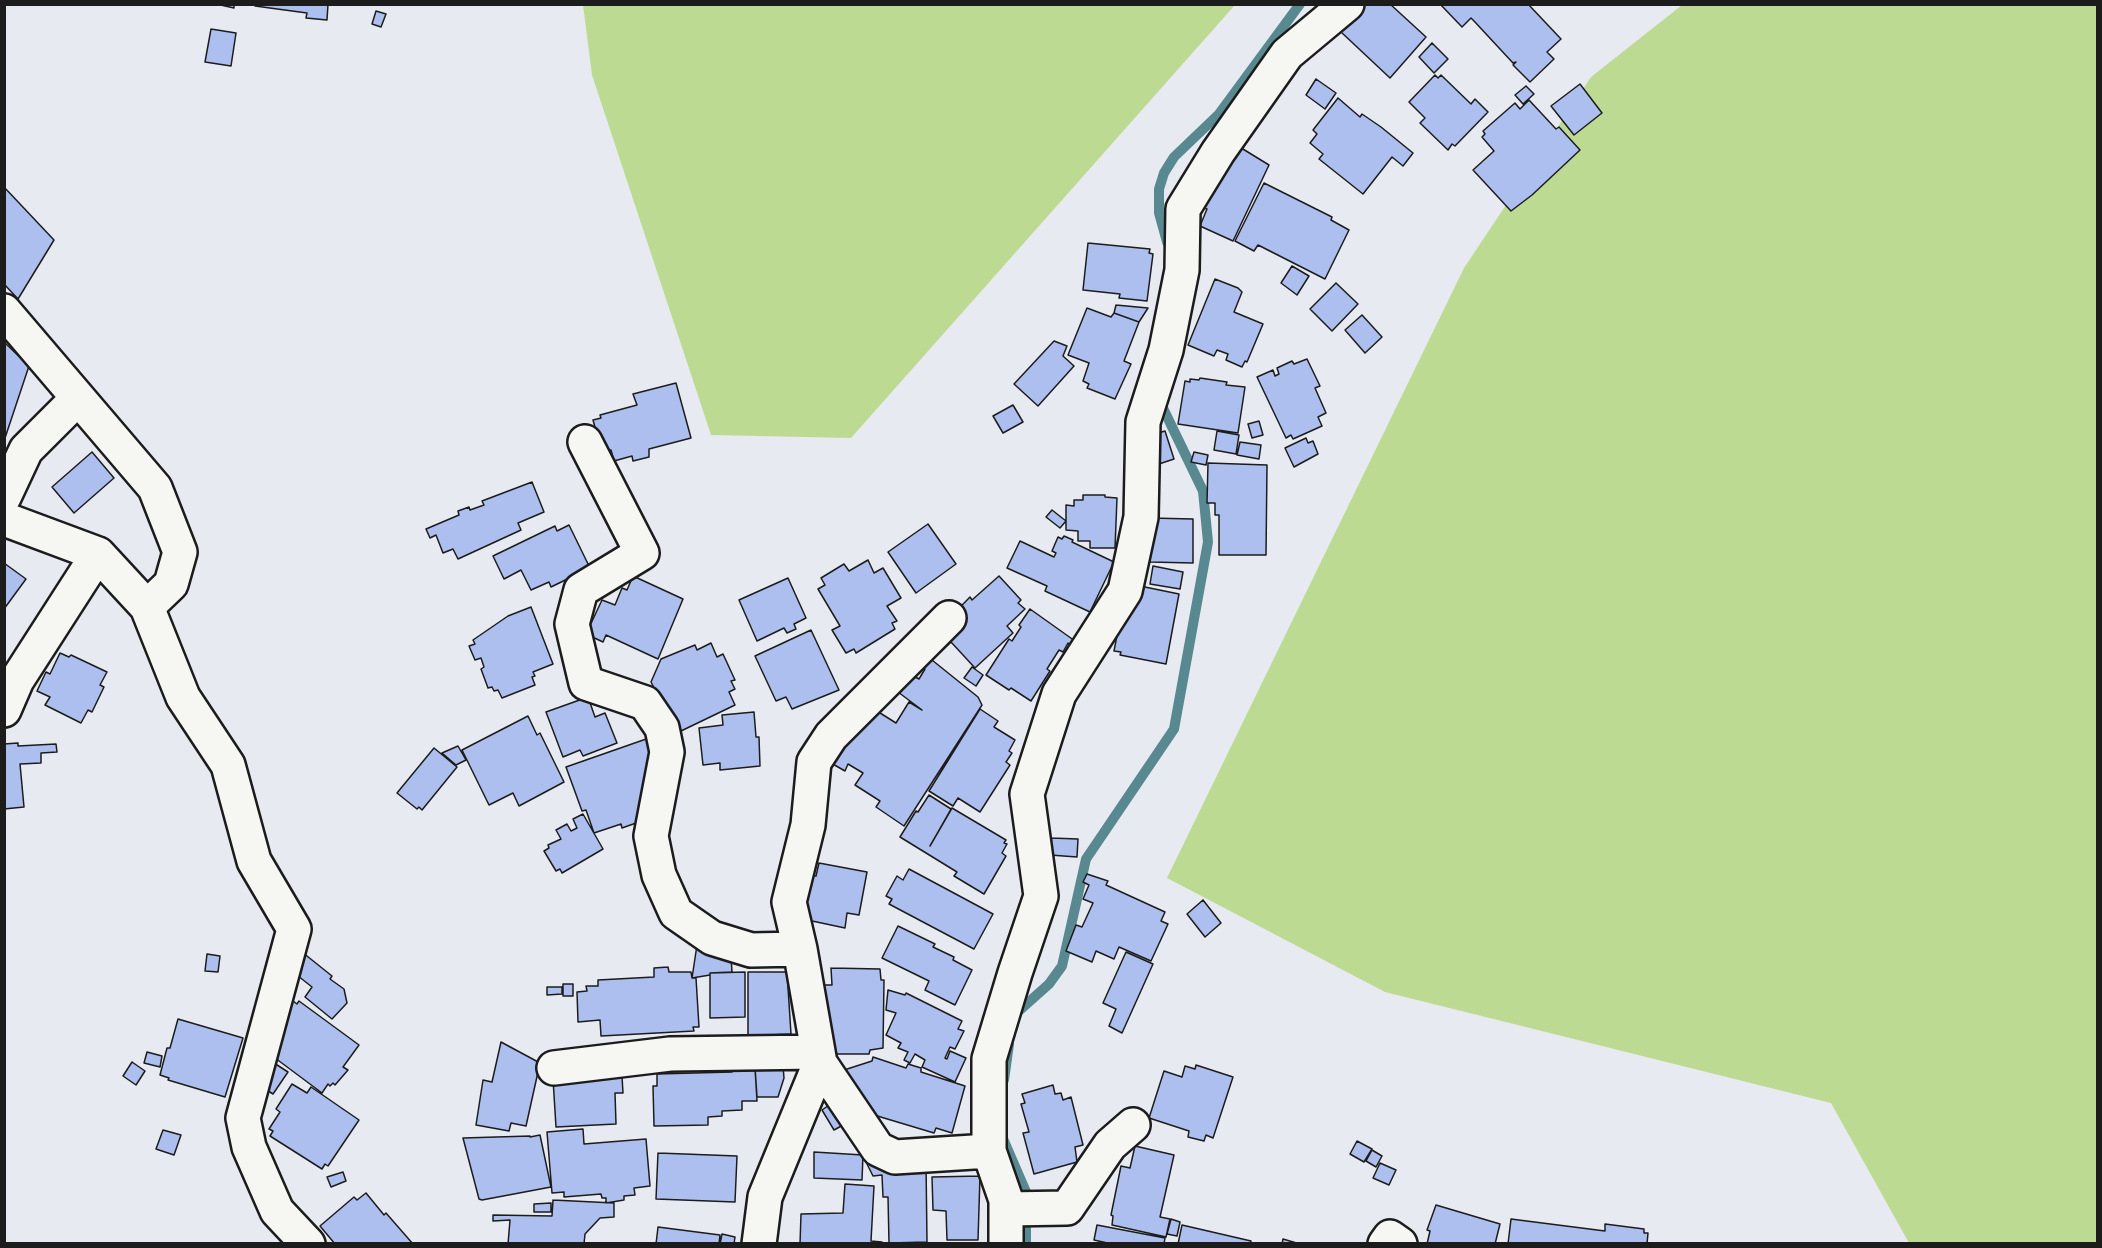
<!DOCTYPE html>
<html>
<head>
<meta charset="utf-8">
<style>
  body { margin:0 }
  #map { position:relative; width:2102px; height:1248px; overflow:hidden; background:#e7ebf1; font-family:"Comic Neue",sans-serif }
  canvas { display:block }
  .frame { position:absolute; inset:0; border:6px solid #1c1c1c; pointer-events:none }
</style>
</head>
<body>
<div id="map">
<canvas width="2102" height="1248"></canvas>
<div class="frame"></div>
</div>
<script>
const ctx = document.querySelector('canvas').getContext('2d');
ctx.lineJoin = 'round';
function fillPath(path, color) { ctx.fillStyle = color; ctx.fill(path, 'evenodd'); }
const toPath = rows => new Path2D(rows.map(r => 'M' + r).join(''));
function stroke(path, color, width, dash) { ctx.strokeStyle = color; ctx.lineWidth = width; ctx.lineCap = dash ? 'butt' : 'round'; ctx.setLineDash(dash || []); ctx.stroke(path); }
const green = toPath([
  [583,5,583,4,1235,5,851,438,711,435,592,75],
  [1682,5,2097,5,2097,1243,1909,1243,1831,1103,1385,992,1167,878,1464,268,1591,77]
]);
const stream = toPath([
  [1171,249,1167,242,1159,213,1159,189,1164,173,1174,157,1219,114,1300,4],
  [1012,1017,1049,984,1062,966,1086,859,1174,729,1208,542,1203,491,1161,404,1162,398],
  [1004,1080,1009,1044],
  [1001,1134,1026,1192,1026,1244]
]);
const building = toPath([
  [216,4,234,4,234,8,216,4],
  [255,4,328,4,327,20,306,18,307,13,255,6,255,4],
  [1366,4,1390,4,1426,37,1390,78,1341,32,1366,4],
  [1440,4,1528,4,1561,39,1547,52,1554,59,1530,82,1513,65,1516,62,1513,63,1474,21,1471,18,1462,27,1440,4],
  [376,11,386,14,381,27,372,24,376,11],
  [211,29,236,33,231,66,205,62,211,29],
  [1432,43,1448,59,1434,73,1419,57,1432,43],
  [1435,75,1438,78,1441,75,1471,104,1475,99,1488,112,1455,146,1452,144,1448,150,1420,123,1425,118,1409,102,1435,75],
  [1316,79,1336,93,1325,109,1306,95,1316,79],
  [1580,84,1602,113,1574,135,1551,106,1580,84],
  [1526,86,1534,94,1523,104,1515,95,1526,86],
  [1338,98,1360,117,1362,114,1381,127,1413,153,1403,166,1392,157,1363,194,1319,159,1323,154,1310,143,1317,134,1313,130,1338,98],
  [1529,100,1556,129,1559,127,1580,150,1532,195,1511,211,1473,170,1494,151,1482,137,1485,134,1483,131,1515,103,1520,109,1529,100],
  [1238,146,1269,165,1233,241,1200,226,1207,209,1202,207,1238,146],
  [1264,183,1332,217,1331,220,1349,230,1325,279,1258,245,1254,251,1235,241,1264,183],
  [4,187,54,240,18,299,4,284,4,187],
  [1088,243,1150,249,1149,253,1153,254,1147,301,1119,298,1120,294,1083,290,1088,243],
  [1292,266,1309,276,1297,295,1281,283,1292,266],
  [1215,279,1238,288,1242,292,1234,312,1263,324,1247,362,1245,361,1242,367,1226,360,1228,354,1217,350,1214,356,1188,345,1215,279],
  [1336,283,1358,304,1332,331,1310,309,1336,283],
  [1116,305,1148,308,1139,322,1114,313,1116,305],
  [1087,308,1111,317,1114,313,1139,322,1124,361,1131,364,1115,399,1087,388,1089,384,1083,381,1089,363,1068,355,1087,308],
  [1362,315,1382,337,1365,353,1345,330,1362,315],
  [1054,341,1067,346,1063,356,1074,366,1038,406,1014,384,1054,341],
  [4,342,29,366,4,441,4,342],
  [1307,359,1320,386,1315,388,1326,413,1318,417,1322,426,1293,439,1291,435,1286,438,1257,377,1273,370,1275,376,1279,374,1277,368,1292,361,1294,364,1307,359],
  [1200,378,1227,382,1226,385,1245,387,1238,433,1178,424,1185,381,1190,382,1190,379,1199,380,1200,378],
  [676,383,691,438,649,449,649,457,633,461,632,456,614,461,611,450,602,452,593,420,601,418,600,415,637,405,633,394,676,383],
  [1013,405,1023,422,1003,433,993,416,1013,405],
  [1259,421,1263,435,1252,438,1248,424,1259,421],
  [1165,431,1174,459,1156,465,1148,436,1165,431],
  [1217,431,1239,435,1236,454,1214,450,1217,431],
  [1306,438,1308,443,1313,441,1318,454,1294,467,1285,448,1306,438],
  [1240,442,1261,445,1259,459,1237,455,1240,442],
  [92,452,114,478,74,513,52,487,92,452],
  [1194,452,1208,455,1206,465,1191,462,1194,452],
  [1208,463,1267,465,1266,555,1219,555,1219,515,1215,515,1215,503,1207,503,1208,463],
  [532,482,544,512,518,523,521,530,458,559,453,549,443,553,436,535,430,538,426,529,459,515,458,511,469,507,470,510,484,505,482,501,532,482],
  [1083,495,1105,495,1105,497,1117,498,1115,548,1090,548,1090,541,1078,541,1078,531,1066,530,1066,505,1074,506,1074,500,1083,500,1083,495],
  [1052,510,1066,521,1060,528,1046,517,1052,510],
  [1150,518,1193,519,1193,563,1150,562,1150,518],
  [928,524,956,564,916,593,888,552,928,524],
  [569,525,590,568,551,587,549,582,531,590,521,570,504,579,493,556,555,526,557,531,569,525],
  [1064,536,1073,540,1072,542,1114,562,1090,612,1045,591,1047,586,1007,568,1020,541,1054,557,1056,553,1052,551,1058,537,1062,539,1064,536],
  [868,560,874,573,883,568,901,598,887,606,897,621,892,623,895,629,856,653,854,649,846,653,832,630,840,626,818,589,825,585,821,578,844,564,849,571,868,560],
  [4,563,26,579,4,609,4,563],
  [1153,566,1183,572,1180,589,1150,584,1153,566],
  [633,576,683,599,658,659,606,635,603,642,586,634,602,600,615,605,622,588,627,590,633,576],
  [999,576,1021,600,1018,603,1025,609,1007,626,1013,633,975,668,951,642,933,659,922,646,970,597,972,600,999,576],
  [788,578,806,618,794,624,796,629,787,633,784,628,757,641,739,600,788,578],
  [1140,586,1179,594,1166,664,1120,655,1121,652,1114,651,1120,620,1140,586],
  [531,607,553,664,533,672,535,676,532,677,535,685,502,698,498,690,494,691,492,687,488,688,481,669,484,667,481,658,475,660,469,646,475,644,473,640,508,616,531,607],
  [1030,609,1075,641,1072,646,1068,643,1063,652,1059,650,1047,669,1050,671,1031,701,1011,688,1009,690,986,675,1009,639,1012,641,1021,627,1019,625,1030,609],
  [811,630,839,690,792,709,786,697,776,701,755,656,811,630],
  [711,643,717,657,723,654,735,680,731,681,735,689,729,692,735,705,681,731,670,710,666,711,651,682,661,659,695,645,697,650,711,643],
  [60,653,69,657,71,655,107,672,100,685,104,687,92,712,88,710,81,723,45,705,50,697,37,691,46,672,50,674,60,653],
  [927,656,978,697,982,705,904,826,876,807,880,801,855,785,863,773,848,764,845,771,824,759,869,706,896,723,909,702,922,710,898,692,910,674,919,679,925,669,920,665,927,656],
  [972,667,983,675,976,686,964,678,972,667],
  [588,697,595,717,605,713,617,743,583,756,580,750,563,757,546,712,588,697],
  [980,709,998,721,994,727,1015,740,1009,751,1012,753,1006,762,1010,765,980,812,958,798,953,806,929,791,980,709],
  [754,712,756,737,759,737,760,766,720,770,720,763,703,765,699,728,723,725,722,715,754,712],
  [528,716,537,735,540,733,564,782,519,806,513,793,489,805,462,750,528,716],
  [649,738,651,762,639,822,622,828,621,824,594,833,586,810,582,811,566,767,649,738],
  [18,743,18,746,56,744,57,752,41,753,41,763,20,764,24,807,4,809,4,744,18,743],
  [458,746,466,760,456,765,442,753,458,746],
  [434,748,457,767,422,810,419,807,417,809,397,793,434,748],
  [929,795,951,809,930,846,952,808,1006,840,1004,843,1007,844,1002,853,1006,856,984,894,954,876,957,872,900,837,916,811,918,812,929,795],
  [583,814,603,849,562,873,560,869,556,871,544,851,549,848,548,845,561,839,556,830,567,824,571,831,577,828,573,819,583,814],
  [1051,838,1078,839,1077,857,1050,855,1051,838],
  [819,863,867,872,859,915,847,913,845,928,798,918,806,874,816,876,819,863],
  [909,869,993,914,974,949,889,904,892,899,886,896,897,876,903,880,909,869],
  [1087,874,1108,881,1106,885,1165,912,1161,921,1168,924,1151,961,1119,947,1114,959,1096,951,1092,962,1066,951,1076,925,1082,927,1093,903,1083,899,1089,885,1083,882,1087,874],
  [1203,900,1221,923,1205,937,1187,914,1203,900],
  [898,926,935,944,933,947,954,957,953,960,972,970,955,1005,925,990,929,981,882,958,898,926],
  [697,945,731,956,732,972,710,973,710,975,692,978,697,945],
  [297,948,332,976,330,979,344,989,347,1003,332,1019,305,997,312,987,288,968,297,948],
  [1126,952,1153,964,1122,1033,1109,1026,1116,1009,1103,1003,1126,952],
  [207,954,220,956,218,972,205,971,207,954],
  [668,967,669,972,691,972,692,978,696,978,699,1027,693,1027,694,1031,601,1036,600,1020,578,1022,577,992,587,991,586,986,598,986,598,980,654,977,654,968,668,967],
  [831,968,880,969,881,980,884,980,883,1048,870,1050,869,1054,834,1054,825,1048,824,985,832,985,831,968],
  [745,972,745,1017,710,1018,710,973,745,972],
  [748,972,787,972,791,1034,748,1036,748,972],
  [563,984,573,984,573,996,563,996,563,984],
  [547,987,562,987,562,994,547,995,547,987],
  [888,990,905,995,906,993,962,1021,958,1029,964,1031,955,1049,950,1047,945,1058,947,1059,950,1051,966,1058,955,1082,922,1067,925,1060,915,1054,910,1063,904,1060,908,1052,898,1048,901,1043,886,1035,896,1013,886,1010,888,990],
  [289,998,297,1004,299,1001,359,1045,343,1067,348,1070,335,1085,333,1083,330,1086,328,1084,322,1093,263,1049,289,998],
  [178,1019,243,1038,225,1097,168,1080,169,1078,160,1075,167,1048,170,1048,178,1019],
  [501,1042,540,1063,526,1126,511,1123,509,1131,476,1125,483,1080,492,1082,501,1042],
  [147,1052,162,1056,160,1067,144,1063,147,1052],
  [873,1057,906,1068,908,1064,921,1068,921,1072,965,1086,952,1133,936,1128,934,1133,854,1109,844,1070,872,1061,873,1057],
  [132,1062,145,1071,136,1085,123,1076,132,1062],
  [274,1063,288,1072,273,1094,259,1085,274,1063],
  [1196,1065,1233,1077,1213,1138,1206,1135,1204,1141,1188,1137,1189,1131,1149,1118,1164,1071,1182,1077,1185,1066,1195,1069,1196,1065],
  [783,1066,784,1078,778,1097,757,1097,755,1067,783,1066],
  [732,1068,755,1068,757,1101,742,1101,742,1110,722,1111,722,1116,708,1117,708,1125,654,1126,653,1086,657,1086,657,1074,732,1072,732,1068],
  [622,1076,623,1093,615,1093,616,1124,556,1127,553,1079,622,1076],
  [292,1084,307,1093,311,1087,359,1120,328,1166,325,1164,322,1169,270,1136,273,1131,269,1129,280,1112,276,1109,292,1084],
  [1053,1085,1055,1094,1061,1093,1063,1100,1071,1097,1083,1145,1075,1147,1077,1162,1034,1174,1023,1133,1029,1132,1021,1104,1025,1103,1022,1094,1053,1085],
  [832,1103,845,1124,834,1130,822,1110,832,1103],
  [583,1129,584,1144,646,1139,650,1186,634,1188,635,1195,624,1196,624,1200,606,1203,606,1198,602,1198,601,1194,564,1197,564,1192,552,1193,547,1132,583,1129],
  [163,1130,181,1135,174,1155,156,1149,163,1130],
  [540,1135,551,1187,482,1200,479,1199,463,1138,530,1136,530,1137,540,1135],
  [1357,1141,1372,1149,1364,1162,1350,1154,1357,1141],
  [1135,1146,1174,1155,1160,1217,1170,1219,1166,1237,1112,1225,1113,1216,1111,1215,1121,1166,1130,1168,1135,1146],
  [1372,1150,1382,1156,1376,1167,1366,1161,1372,1150],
  [814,1152,863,1155,862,1180,814,1178,814,1152],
  [658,1153,737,1156,735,1202,656,1199,658,1153],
  [866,1156,926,1162,927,1242,889,1243,888,1197,883,1197,882,1175,873,1176,866,1162,866,1156],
  [1380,1163,1396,1170,1389,1185,1373,1178,1380,1163],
  [343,1172,346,1181,331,1187,327,1177,343,1172],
  [980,1176,978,1240,947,1240,946,1211,933,1210,932,1177,980,1176],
  [845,1184,874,1186,871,1241,882,1242,882,1244,800,1244,801,1214,843,1213,845,1184],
  [366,1193,384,1215,386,1213,413,1244,335,1244,320,1226,354,1197,357,1200,366,1193],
  [553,1200,614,1203,614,1217,600,1218,585,1234,584,1244,508,1244,510,1220,493,1221,493,1215,552,1216,553,1200],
  [551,1203,551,1212,534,1212,534,1204,551,1203],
  [1436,1205,1500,1224,1495,1244,1427,1244,1430,1231,1427,1230,1436,1205],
  [1171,1219,1180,1222,1177,1236,1167,1234,1171,1219],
  [1511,1219,1605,1231,1605,1224,1644,1229,1644,1233,1648,1233,1647,1244,1508,1244,1511,1219],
  [1097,1225,1165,1238,1164,1244,1112,1244,1094,1240,1097,1225],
  [1182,1225,1251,1241,1250,1244,1178,1244,1182,1225],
  [658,1227,720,1235,719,1244,656,1244,658,1227],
  [722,1234,735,1237,734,1244,720,1244,722,1234],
  [1283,1239,1300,1244,1282,1244,1283,1239]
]);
const minor = toPath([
  [4,311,155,488,180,552,171,584,147,607],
  [585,442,642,553,581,590,572,624,586,683,645,703,662,728,667,752,651,836,659,875,676,913,712,938,751,950,800,949,820,1063,878,1149,895,1157,989,1151],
  [4,497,26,450,78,398],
  [4,519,98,554,147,607,183,697,228,765,254,861,294,929,243,1118,249,1147,277,1211,308,1244],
  [4,710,17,680,98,554],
  [800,949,789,902,808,825,814,762,831,736,949,618],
  [554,1068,670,1054,818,1052],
  [1006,1209,1067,1208,1110,1145,1133,1125],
  [759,1244,765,1197,820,1063],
  [1006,1244,1006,1200,989,1151,989,1059,1015,973,1041,896,1027,794,1059,694,1125,591,1141,517,1143,422,1166,350,1182,270,1183,209,1218,152,1287,54,1347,4],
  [1385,1244,1390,1237,1400,1244]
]);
fillPath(green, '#bdda92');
stroke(stream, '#598990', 10);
fillPath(building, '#adbfee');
stroke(building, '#1c1c1c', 1.5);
stroke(minor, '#1c1c1c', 38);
stroke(minor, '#f6f6f2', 33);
</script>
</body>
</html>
